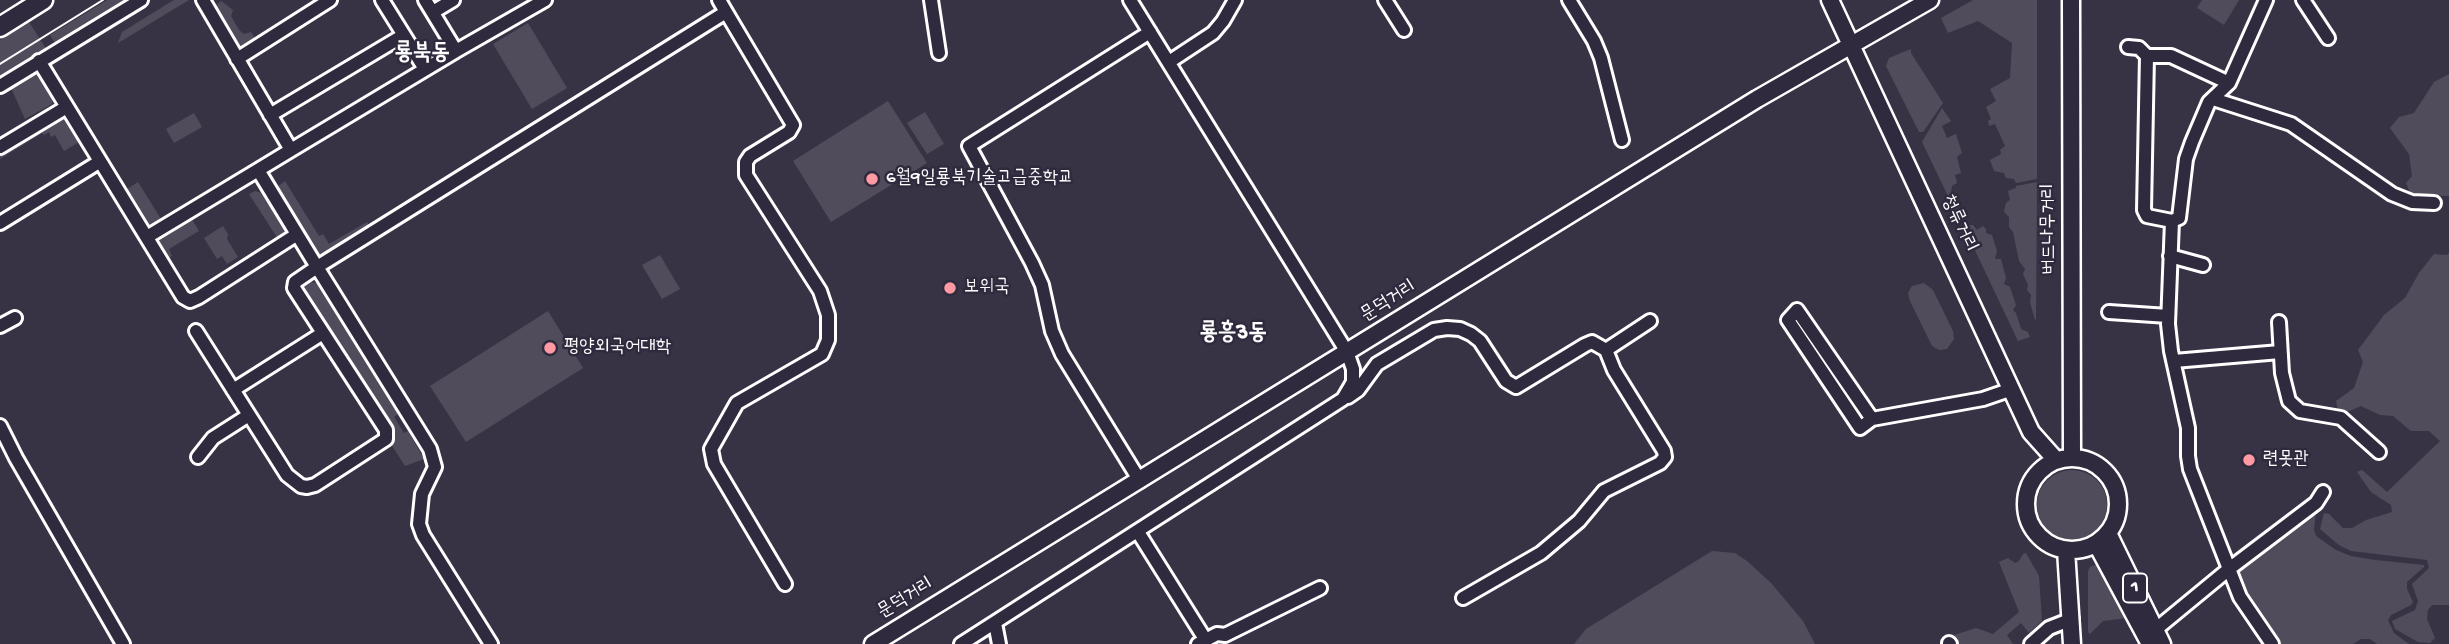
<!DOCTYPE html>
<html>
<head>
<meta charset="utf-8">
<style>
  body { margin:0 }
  canvas { display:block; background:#373345 }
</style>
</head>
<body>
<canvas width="2449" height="644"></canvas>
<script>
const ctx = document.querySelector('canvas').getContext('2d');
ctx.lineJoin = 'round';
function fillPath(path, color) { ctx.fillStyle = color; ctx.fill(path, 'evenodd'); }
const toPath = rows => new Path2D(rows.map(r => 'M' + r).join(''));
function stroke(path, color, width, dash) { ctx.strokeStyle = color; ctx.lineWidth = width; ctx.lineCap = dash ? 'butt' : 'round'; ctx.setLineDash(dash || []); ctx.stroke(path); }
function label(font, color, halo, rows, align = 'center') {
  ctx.font = font + ' "Gochi Hand","Poor Story",sans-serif'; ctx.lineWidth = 5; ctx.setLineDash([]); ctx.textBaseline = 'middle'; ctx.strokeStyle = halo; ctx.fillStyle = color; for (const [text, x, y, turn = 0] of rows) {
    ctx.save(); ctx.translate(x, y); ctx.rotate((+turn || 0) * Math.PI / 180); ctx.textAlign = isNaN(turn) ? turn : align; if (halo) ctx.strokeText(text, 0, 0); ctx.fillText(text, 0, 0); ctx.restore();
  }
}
const green = toPath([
  [107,0,130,0,56,45,50,35],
  [174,0,189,0,118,43,122,32],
  [1973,0,2037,0,2037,179,2016,183,2014,179,2006,178,2004,173,1994,171,1990,160,2001,154,2000,150,2005,146,1995,124,1989,126,1988,121,1991,119,1986,107,1996,101,1990,89,2010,78,2012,43,1978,21,1948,33,1941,18],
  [2202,0,2239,0,2224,25,2197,8],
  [221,1,233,10,231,16,239,30,244,34,251,32,256,40,239,49,234,47,213,8],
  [29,22,47,50,0,79,0,40],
  [528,23,567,88,532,109,493,44],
  [1911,49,1911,53,1943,103,1923,132,1919,132,1886,66,1889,58],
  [35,74,38,75,52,98,52,104,25,119,11,88],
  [2449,74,2449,196,2411,195,2406,183,2412,176,2409,154,2390,128,2399,117,2414,113,2434,82],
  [888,101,927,163,831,222,793,161],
  [1942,108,1951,121,1942,126,1947,138,1956,134,1962,153,1957,157,1961,173,1955,175,1957,183,1952,186,1951,191,1961,211,1960,221,1922,142],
  [925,112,944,144,927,154,907,123],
  [194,113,202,127,174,143,166,129],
  [62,116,79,142,64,151,55,135,51,137,49,132,44,135,42,133,0,159,0,152],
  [285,181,319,236,323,234,329,244,367,222,370,227,324,255,317,254,277,187],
  [138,182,161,219,150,226,127,189],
  [2037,182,2036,319,2035,320,2030,302,2031,295,2027,290,2028,285,2023,274,2025,269,2019,261,2013,232,2009,227,2009,217,2004,212,2006,203,2010,200,2008,191,2016,188,2016,186],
  [255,191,262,193,285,229,284,236,278,239,249,194],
  [191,218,199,231,169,249,172,256,168,259,158,240],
  [1963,225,1973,225,1977,230,1983,226,1986,229,1986,233,1992,235,1997,251,1995,259,2001,259,2006,278,2004,284,2010,287,2016,305,2013,310,2016,313,2021,329,2028,332,2030,337,2018,341],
  [223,226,228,234,227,239,238,257,227,264,222,256,217,259,204,238],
  [2449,253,2449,605,2432,605,2428,610,2427,619,2435,638,2430,643,2418,642,2395,629,2392,621,2415,610,2418,601,2412,584,2429,568,2427,560,2351,551,2339,545,2320,529,2324,513,2329,514,2343,528,2352,528,2366,520,2392,512,2391,505,2371,492,2357,472,2362,470,2387,492,2440,441,2429,431,2411,431,2393,416,2380,415,2361,406,2347,412,2338,410,2336,401,2354,388,2363,362,2358,350,2384,315,2405,298,2419,273,2434,254,2447,255],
  [660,255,680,289,662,299,642,265],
  [307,281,319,284,398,414,394,417,404,433,408,431,424,459,405,466,391,444,393,434,389,426,304,292,303,286],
  [1924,283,1933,290,1953,331,1954,339,1947,349,1939,350,1932,346,1910,301,1908,293,1912,286],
  [548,311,583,368,466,442,430,386],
  '2037 505a35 35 0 1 1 70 0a35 35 0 1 1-70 0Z',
  [2316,510,2314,530,2316,536,2336,550,2351,556,2375,560,2424,565,2424,567,2407,582,2407,589,2413,602,2411,605,2391,615,2388,620,2394,633,2409,644,2377,644,2370,639,2361,639,2353,644,2278,644,2273,638,2244,594,2238,579,2238,572,2307,513],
  [1712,551,1735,553,1747,561,1771,583,1803,621,1815,644,1574,644,1586,629],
  [2026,553,2039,576,2042,621,2029,633,2021,623,2007,635,2013,644,1957,644,1951,636,1976,628,1993,634,2019,612,1999,562,2008,558,2015,563,2019,561,2023,554],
  [2097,564,2101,565,2128,618,2103,621,2090,634,2088,632,2088,571,2090,567]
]);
const minor = toPath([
  [382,0,425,69],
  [425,0,456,51,545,0],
  [931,0,939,53],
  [1385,0,1404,30],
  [1569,0,1594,41,1601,58,1622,140],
  [2303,0,2328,38],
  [433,12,453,0],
  [726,12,793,125,789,132,750,156,746,162,746,175,820,291,828,315,828,340,822,354,737,403,711,449,714,464,785,584],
  [2128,47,2139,48,2147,56,2171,56,2229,83],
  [2147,56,2144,210,2147,216,2172,221,2179,218,2186,159,2192,142,2209,102,2229,83,2266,0],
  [237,59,330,0],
  [39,61,183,297,190,301,199,297,296,235],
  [1169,62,1213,33,1223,21,1235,0],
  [0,86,141,0],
  [2213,99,2291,124,2392,194,2412,202,2434,203],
  [270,115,404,35],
  [0,147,65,108],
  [291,150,456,51],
  [2172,221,2168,324,2171,351,2188,428,2188,456,2190,469,2240,597,2272,644],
  [0,223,99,162],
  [147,237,258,170],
  [2170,256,2203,265],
  [2109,312,2168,316],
  [2279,322,2282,373,2289,401,2300,411,2341,418,2379,452],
  [0,326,15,318],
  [196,331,287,475,301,486,307,487,315,485,386,439,386,430,294,288,295,282,317,267,258,170,291,150,203,0],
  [2174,361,2280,352],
  [233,390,323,333],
  [1348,397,1358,390,1377,364,1434,330,1447,328,1460,329,1471,334,1480,341,1506,381,1516,387,1585,345,1592,342,1606,350,1650,321],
  [1872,419,1797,310,1788,320,1860,428,1872,419,1983,399,2012,389],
  [0,426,16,458,123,644],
  [198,457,213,438,249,415],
  [1140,481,1062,354,1052,331,1042,285,1032,263,969,146,1150,32],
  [1138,532,1205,639],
  [1463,598,1541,553,1579,521,1604,491,1660,463,1665,457,1664,451,1614,370,1606,350],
  [995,623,999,644],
  [2155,630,2229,569,2316,503,2323,492],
  [1949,643,1950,644],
  [491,644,423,535,419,524,422,494,435,467,430,449,317,267,726,12,719,0],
  [961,644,1343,399,1353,382,1353,369,1347,352,1130,0],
  [1198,644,1217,634,1225,635,1320,588],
  [2031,644,2049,628,2072,619]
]);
const major = toPath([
  [1830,0,2031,432,2056,460],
  [2071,0,2072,458],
  '2026 504a46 46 0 1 1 92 0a46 46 0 1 1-92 0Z',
  [2108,533,2162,644],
  [2096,543,2150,644],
  [2066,550,2072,644],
  [873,644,1757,99,1930,0]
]);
const highway = toPath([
  [0,27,43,0]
]);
const tram = toPath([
  [0,64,103,0]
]);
const markers = [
  [872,179,7,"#ff9aa2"],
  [950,288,7,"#ff9aa2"],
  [550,348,7,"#ff9aa2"],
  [2249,460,7,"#ff9aa2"]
];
const shields = [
  [2135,588,24]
];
const shieldNames = [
  ["1",2135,588]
];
const poiNames = [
  ["6월9일룡북기술고급중학교",886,179],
  ["보위국",964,288],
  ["평양외국어대학",564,348],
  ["련못관",2263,460]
];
const streetNames = [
  ["청류거리",1958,224,65],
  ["버드나무거리",2050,229,-90],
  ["문덕거리",1389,302,-32],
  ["문덕거리",906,599,-31]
];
const quarterNames = [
  ["룡북동",422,54],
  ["룡흥3동",1233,334]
];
fillPath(green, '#514c5c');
stroke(minor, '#fff', 18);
stroke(major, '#fff', 21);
stroke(highway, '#fff', 23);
stroke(minor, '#2f2a3d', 12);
stroke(major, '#2f2a3d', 16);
stroke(highway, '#2f2a3d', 18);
stroke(tram, '#fff', 2);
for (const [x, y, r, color] of markers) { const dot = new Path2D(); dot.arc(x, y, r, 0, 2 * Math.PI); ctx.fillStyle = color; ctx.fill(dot); stroke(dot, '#2f2a3d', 2.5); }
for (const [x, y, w] of shields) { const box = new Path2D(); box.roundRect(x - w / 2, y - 14.5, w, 29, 5); ctx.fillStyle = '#2f2a3d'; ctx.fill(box); stroke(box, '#fff', 2); }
label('bold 18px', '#fff', null, shieldNames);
label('19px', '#fff', '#2f2a3d', poiNames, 'left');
label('19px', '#fff', '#2f2a3d', streetNames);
label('bold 23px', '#fff', '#2f2a3d', quarterNames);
</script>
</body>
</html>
